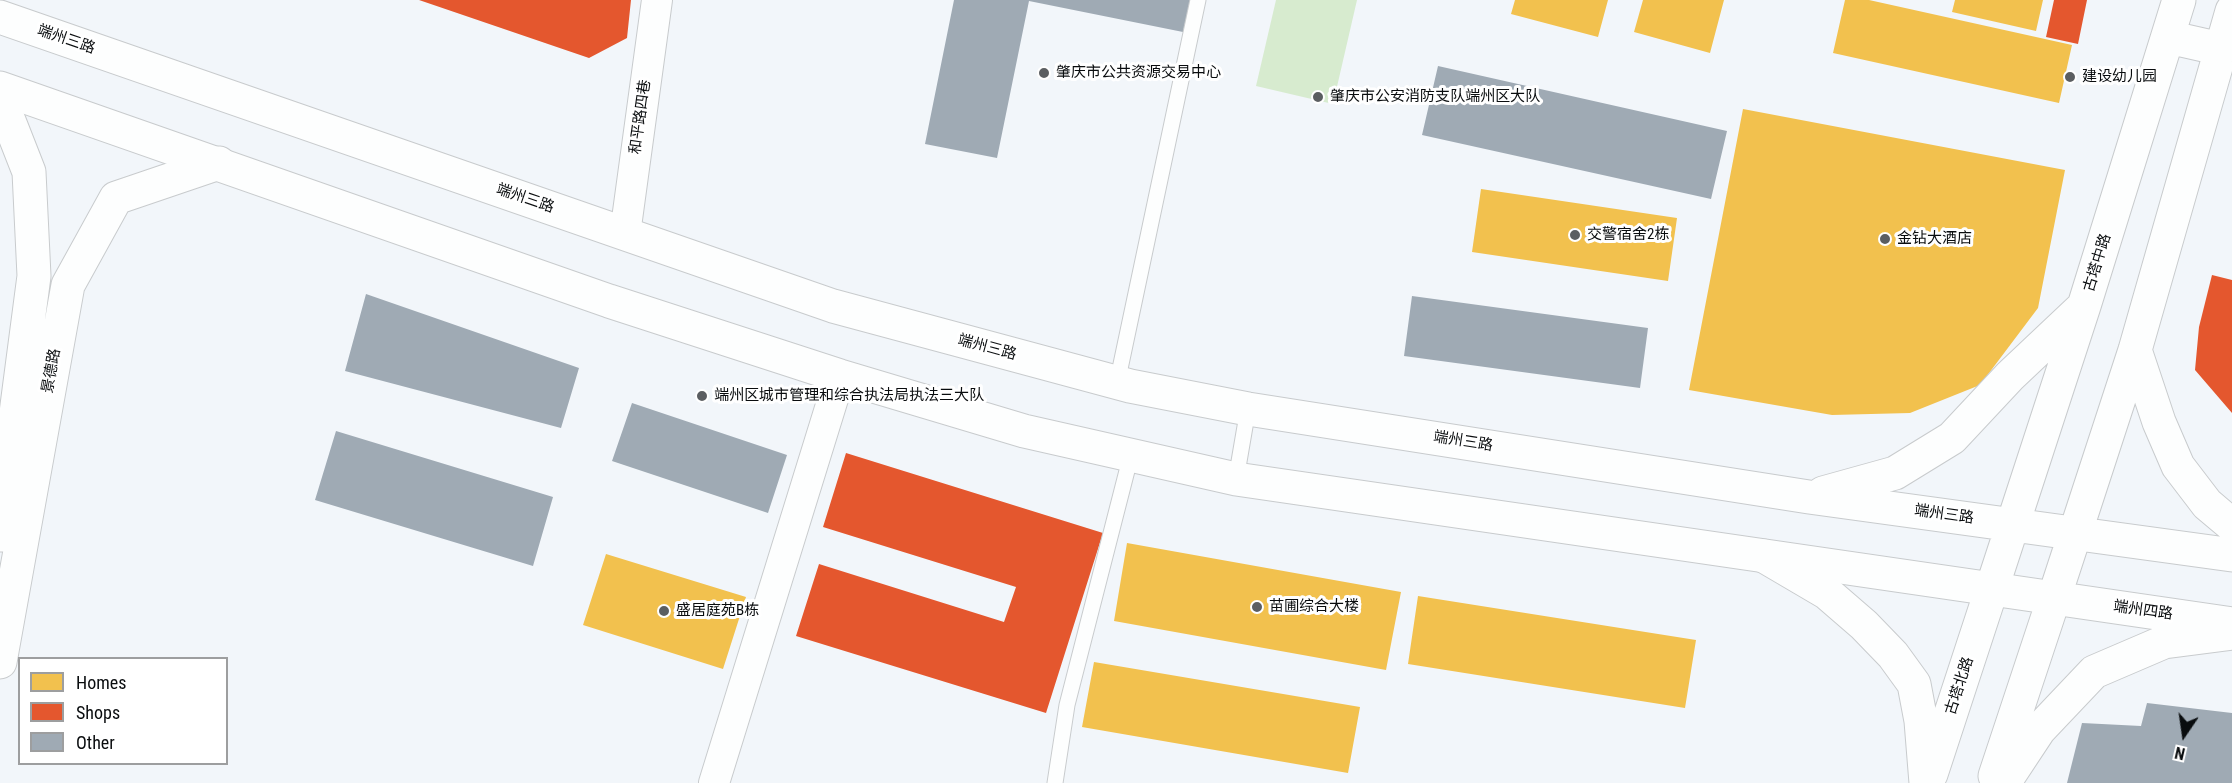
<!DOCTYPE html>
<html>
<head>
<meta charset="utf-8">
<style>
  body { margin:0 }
  #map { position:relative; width:2232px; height:783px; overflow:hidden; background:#f2f6fa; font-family:"Roboto Condensed",sans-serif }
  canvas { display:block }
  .legend { position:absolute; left:18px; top:657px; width:210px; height:108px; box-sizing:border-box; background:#fff; border:2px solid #9d9e9f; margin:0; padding:8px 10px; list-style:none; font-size:18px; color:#090c0e }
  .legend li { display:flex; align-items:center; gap:12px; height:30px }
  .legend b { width:30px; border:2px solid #9d9e9f }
  .north { position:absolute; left:2154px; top:705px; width:60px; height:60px; -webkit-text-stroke:4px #fff; paint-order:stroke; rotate:193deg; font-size:16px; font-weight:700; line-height:24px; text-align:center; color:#090c0e }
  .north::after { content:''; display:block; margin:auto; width:21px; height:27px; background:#090c0e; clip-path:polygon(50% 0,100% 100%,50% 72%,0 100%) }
</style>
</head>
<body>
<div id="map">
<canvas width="2232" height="783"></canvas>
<ul class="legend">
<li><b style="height:16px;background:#f2c14e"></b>Homes</li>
<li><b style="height:16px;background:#e4572e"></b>Shops</li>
<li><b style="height:16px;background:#9faab4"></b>Other</li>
</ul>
<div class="north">N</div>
</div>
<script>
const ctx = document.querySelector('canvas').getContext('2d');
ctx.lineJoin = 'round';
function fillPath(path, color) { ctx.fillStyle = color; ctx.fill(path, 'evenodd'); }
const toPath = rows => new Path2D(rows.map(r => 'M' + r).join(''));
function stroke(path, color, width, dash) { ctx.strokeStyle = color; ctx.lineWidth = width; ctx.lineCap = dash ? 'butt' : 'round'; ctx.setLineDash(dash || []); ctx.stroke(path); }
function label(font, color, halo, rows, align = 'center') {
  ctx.font = font + ' "Roboto Condensed","Noto Sans SC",sans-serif'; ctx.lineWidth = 6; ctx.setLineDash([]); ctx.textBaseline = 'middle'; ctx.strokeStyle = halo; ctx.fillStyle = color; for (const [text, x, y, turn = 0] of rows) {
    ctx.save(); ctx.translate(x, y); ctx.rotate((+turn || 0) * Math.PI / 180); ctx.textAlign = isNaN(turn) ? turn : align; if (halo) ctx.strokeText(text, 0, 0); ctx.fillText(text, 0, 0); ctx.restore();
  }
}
const green = toPath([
  [1276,0,1357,0,1333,104,1256,86]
]);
const homes = toPath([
  [1515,0,1608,0,1598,37,1511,14],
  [1643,0,1724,0,1710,53,1634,32],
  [1845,0,1869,0,2072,45,2059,103,1833,53],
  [1955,0,2043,0,2036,31,1952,12],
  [1743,109,2065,170,2038,308,1980,385,1910,413,1832,415,1689,390],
  [1481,189,1677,218,1668,281,1472,252],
  [1127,543,1401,592,1386,670,1114,621],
  [606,554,746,597,723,669,583,625],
  [1418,596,1696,640,1685,708,1408,664],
  [1094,662,1360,707,1348,773,1082,727]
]);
const shops = toPath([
  [419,0,631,0,627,38,589,58],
  [2054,0,2087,0,2078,44,2046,37],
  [2212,275,2232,280,2232,413,2195,370,2199,327],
  [846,453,1103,533,1046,713,796,636,819,564,1004,622,1016,587,823,527]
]);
const building = toPath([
  [954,0,1190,0,1183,32,1029,1,997,158,925,144],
  [1438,66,1727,131,1711,199,1422,135],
  [366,294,579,368,561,428,345,371],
  [1412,296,1648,328,1640,388,1404,356],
  [632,403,787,455,768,513,612,461],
  [336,431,553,497,533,566,315,500],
  [2147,703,2232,713,2232,783,2067,783,2082,723,2141,726]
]);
const service = toPath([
  [1117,383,1198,0],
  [1236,479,1248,409],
  [1055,783,1067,705,1131,455]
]);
const minor = toPath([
  [625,234,657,0],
  [714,783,840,376]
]);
const tertiary = toPath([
  [0,98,29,172,34,276,0,535],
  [0,662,68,285,116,198,219,163]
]);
const secondary = toPath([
  [1764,556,1827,593,1864,625,1893,655,1914,684,1921,721,1926,783],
  [1931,774,1992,588],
  [1995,776,2054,598],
  [2004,783,2039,730,2094,672,2164,642,2232,633]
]);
const primary = toPath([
  [0,17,833,306,1130,386,1248,409,1809,497,2232,555],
  [2168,37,2221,49],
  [0,88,609,301,840,376,1024,431,1236,479,2232,624],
  [2135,350,2159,422,2178,466,2207,504,2232,525],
  [1823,493,1895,473,1952,438,2010,376,2081,309],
  [1992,588,2084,306,2179,0],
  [2054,598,2135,350,2232,11]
]);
const markers = [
  [1044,73,6,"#5b5e61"],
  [2070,77,6,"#5b5e61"],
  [1318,97,6,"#5b5e61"],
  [1575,235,6,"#5b5e61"],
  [1885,239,6,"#5b5e61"],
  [702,396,6,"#5b5e61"],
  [1257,607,6,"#5b5e61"],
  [664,611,6,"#5b5e61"]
];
const streetNames = [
  ["端州三路",66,40,19],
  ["和平路四巷",641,117,-82],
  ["端州三路",525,199,19],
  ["古塔中路",2098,263,-73],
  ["端州三路",987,348,15],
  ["景德路",52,371,-80],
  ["端州三路",1463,442,9],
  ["端州三路",1944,515,8],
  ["端州四路",2143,611,8],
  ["古塔北路",1960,686,-72]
];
const poiNames = [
  ["肇庆市公共资源交易中心",1056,73],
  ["建设幼儿园",2082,77],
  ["肇庆市公安消防支队端州区大队",1330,97],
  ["交警宿舍2栋",1587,235],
  ["金钻大酒店",1897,239],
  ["端州区城市管理和综合执法局执法三大队",714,396],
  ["苗圃综合大楼",1269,607],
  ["盛居庭苑B栋",676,611]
];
fillPath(green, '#d7ebcf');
fillPath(homes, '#f2c14e');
fillPath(shops, '#e4572e');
fillPath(building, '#9faab4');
stroke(service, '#c8cbcd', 17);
stroke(minor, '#c8cbcd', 32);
stroke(tertiary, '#c8cbcd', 35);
stroke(secondary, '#c8cbcd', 35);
stroke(primary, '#c8cbcd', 35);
stroke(service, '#fdfefe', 15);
stroke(minor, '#fdfefe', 30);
stroke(tertiary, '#fdfefe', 33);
stroke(secondary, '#fdfefe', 33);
stroke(primary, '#fdfefe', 33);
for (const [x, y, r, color] of markers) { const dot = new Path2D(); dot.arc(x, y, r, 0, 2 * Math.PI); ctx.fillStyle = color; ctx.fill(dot); stroke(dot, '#fff', 2); }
label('15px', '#090c0e', '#fff', streetNames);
label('15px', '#090c0e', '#fff', poiNames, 'left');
</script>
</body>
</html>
